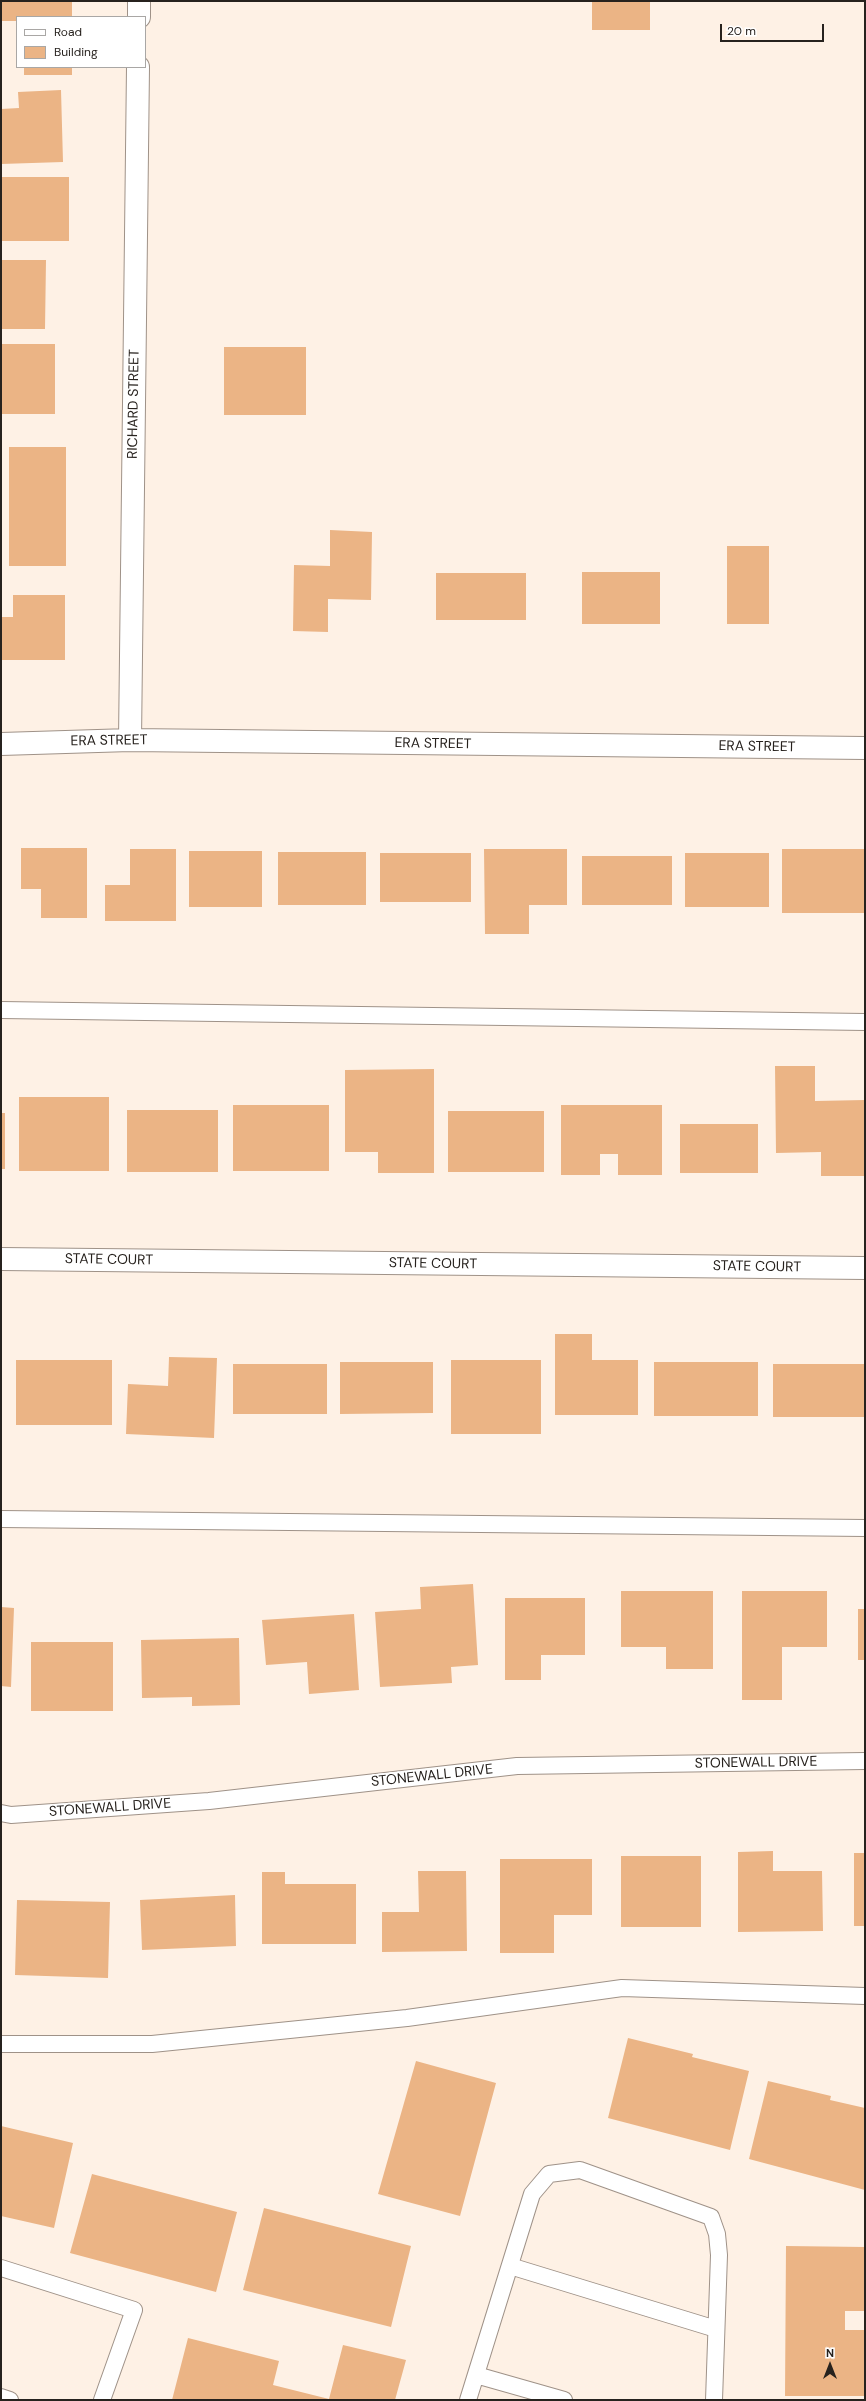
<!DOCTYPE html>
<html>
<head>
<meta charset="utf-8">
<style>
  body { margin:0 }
  #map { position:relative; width:866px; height:2401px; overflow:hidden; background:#fef1e5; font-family:"DM Sans",sans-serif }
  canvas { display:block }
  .frame { position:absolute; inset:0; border:2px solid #27221e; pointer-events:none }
  .legend { position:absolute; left:16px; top:16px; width:130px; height:52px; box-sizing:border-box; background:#fff; border:1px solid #a9a7a5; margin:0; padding:5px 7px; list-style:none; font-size:12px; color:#27221e }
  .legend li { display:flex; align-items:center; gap:8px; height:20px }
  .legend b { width:20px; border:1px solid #a9a7a5 }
  .north { position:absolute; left:810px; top:2345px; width:40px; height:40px; -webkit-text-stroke:3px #fff; paint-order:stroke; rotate:0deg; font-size:11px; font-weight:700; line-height:16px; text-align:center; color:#27221e }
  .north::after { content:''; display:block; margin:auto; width:14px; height:18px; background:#27221e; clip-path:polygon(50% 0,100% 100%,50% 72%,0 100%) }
  .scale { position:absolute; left:720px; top:24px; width:104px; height:18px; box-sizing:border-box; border:2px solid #27221e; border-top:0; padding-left:5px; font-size:12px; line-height:14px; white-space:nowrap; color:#27221e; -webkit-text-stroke:3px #fff; paint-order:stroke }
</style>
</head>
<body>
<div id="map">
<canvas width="866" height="2401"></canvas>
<div class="frame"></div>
<ul class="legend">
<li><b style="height:5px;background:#fff"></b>Road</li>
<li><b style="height:11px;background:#ebb485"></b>Building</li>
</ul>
<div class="north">N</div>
<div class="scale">20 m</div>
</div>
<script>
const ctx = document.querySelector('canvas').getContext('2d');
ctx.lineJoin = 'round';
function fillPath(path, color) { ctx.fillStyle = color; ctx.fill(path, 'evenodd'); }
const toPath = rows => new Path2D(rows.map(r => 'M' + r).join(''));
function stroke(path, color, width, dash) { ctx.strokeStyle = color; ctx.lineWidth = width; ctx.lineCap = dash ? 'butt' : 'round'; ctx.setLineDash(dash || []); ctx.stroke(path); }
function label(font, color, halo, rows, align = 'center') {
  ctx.font = font + ' "DM Sans",sans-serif'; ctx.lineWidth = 3.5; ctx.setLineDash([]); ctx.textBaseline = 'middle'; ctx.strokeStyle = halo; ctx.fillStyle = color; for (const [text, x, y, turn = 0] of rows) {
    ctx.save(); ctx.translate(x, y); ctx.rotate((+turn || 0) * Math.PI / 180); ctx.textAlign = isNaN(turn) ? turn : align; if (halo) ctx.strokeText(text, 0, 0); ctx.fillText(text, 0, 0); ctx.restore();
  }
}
const building = toPath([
  [2,1,72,1,72,17,17,17,17,21,2,21],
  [592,1,650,1,650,30,592,30],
  [24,67,72,67,72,75,24,75],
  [61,90,63,162,1,164,1,109,19,108,18,92],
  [1,177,69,177,69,241,1,241],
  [1,260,46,260,45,329,1,329],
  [1,344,55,344,55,414,2,414],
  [224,347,306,347,306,415,224,415],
  [9,447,66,447,66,566,9,566],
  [330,530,372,532,371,600,328,599,328,632,293,631,294,565,330,566],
  [727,546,769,546,769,624,727,624],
  [582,572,660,572,660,624,582,624],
  [436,573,526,573,526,620,436,620],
  [13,595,65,595,65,660,1,660,1,617,13,617],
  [21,848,87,848,87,918,41,918,41,889,21,889],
  [130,849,176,849,176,921,105,921,105,885,130,885],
  [484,849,567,849,567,905,529,905,529,934,485,934],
  [782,849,865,849,865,913,782,913],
  [189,851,262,851,262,907,189,907],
  [278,852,366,852,366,905,278,905],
  [380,853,471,853,471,902,380,902],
  [685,853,769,853,769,907,685,907],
  [582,856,672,856,672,905,582,905],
  [775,1066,815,1066,815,1101,865,1100,865,1176,821,1176,821,1152,776,1153],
  [434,1069,434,1173,378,1173,378,1152,345,1152,345,1070],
  [19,1097,109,1097,109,1171,19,1171],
  [233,1105,329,1105,329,1171,233,1171],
  [561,1105,662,1105,662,1175,618,1175,618,1154,600,1154,600,1175,561,1175],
  [127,1110,218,1110,218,1172,127,1172],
  [448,1111,544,1111,544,1172,448,1172],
  [1,1113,5,1113,5,1169,1,1169],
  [680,1124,758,1124,758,1173,680,1173],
  [555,1334,592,1334,592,1360,638,1360,638,1415,555,1415],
  [169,1357,217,1358,214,1438,126,1434,128,1384,168,1386],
  [16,1360,112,1360,112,1425,16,1425],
  [451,1360,541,1360,541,1434,451,1434],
  [340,1362,433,1362,433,1413,340,1414],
  [654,1362,758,1362,758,1416,654,1416],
  [233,1364,327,1364,327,1414,233,1414],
  [773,1364,865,1364,865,1417,773,1417],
  [473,1584,478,1665,451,1667,452,1683,380,1687,375,1612,421,1609,420,1587],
  [621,1591,713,1591,713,1669,666,1669,666,1647,621,1647],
  [742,1591,827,1591,827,1647,782,1647,782,1700,742,1700],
  [505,1598,585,1598,585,1655,541,1655,541,1680,505,1680],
  [1,1607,14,1608,11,1687,1,1686],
  [858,1609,865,1609,865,1660,858,1660],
  [354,1614,359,1690,309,1694,307,1662,266,1665,262,1620],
  [239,1638,240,1705,192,1706,192,1697,142,1698,141,1640],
  [31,1642,113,1642,113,1711,31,1711],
  [773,1851,773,1871,822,1871,823,1931,738,1932,738,1852],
  [854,1853,865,1853,865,1926,854,1926],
  [621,1856,701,1856,701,1927,621,1927],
  [500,1859,592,1859,592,1915,554,1915,554,1953,500,1953],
  [418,1871,466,1871,467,1951,382,1952,382,1912,419,1912],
  [262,1872,285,1872,285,1884,356,1884,356,1944,262,1944],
  [235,1895,236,1946,142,1950,140,1900],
  [17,1900,110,1902,108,1978,15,1975],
  [628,2038,693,2054,692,2057,749,2071,730,2150,608,2118],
  [416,2061,496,2083,460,2216,378,2194],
  [768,2081,831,2096,830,2100,865,2108,865,2190,749,2159],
  [1,2126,73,2143,54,2228,1,2216],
  [92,2174,237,2212,216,2292,70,2253],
  [264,2208,411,2246,391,2327,243,2290],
  [786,2246,865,2247,865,2311,845,2311,845,2330,865,2330,865,2396,785,2396],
  [188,2338,279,2361,273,2385,329,2399,343,2345,406,2360,395,2400,172,2400]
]);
const service = toPath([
  [1,1010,865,1022],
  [1,1519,865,1528],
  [1,1813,11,1815,209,1801,517,1766,865,1761],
  [1,2044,152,2044,407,2018,622,1988,865,1996],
  [510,2266,716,2329],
  [1,2268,134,2310,102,2400],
  [476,2375,564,2400],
  [1,2397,10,2400],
  [468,2400,532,2194,549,2174,580,2170,711,2217,717,2234,719,2255,714,2400]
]);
const minor = toPath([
  [139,17,139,1],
  [130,740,138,67],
  [1,744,130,740,865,748],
  [1,1259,865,1268]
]);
const streetNames = [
  ["RICHARD STREET",134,404,-89],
  ["ERA STREET",109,741,-1],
  ["ERA STREET",433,744,1],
  ["ERA STREET",757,747,1],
  ["STATE COURT",109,1260,1],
  ["STATE COURT",433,1264,1],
  ["STATE COURT",757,1267,1],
  ["STONEWALL DRIVE",756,1763,-1],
  ["STONEWALL DRIVE",432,1776,-6],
  ["STONEWALL DRIVE",110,1808,-4]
];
fillPath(building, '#ebb485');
stroke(service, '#9f9288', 18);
stroke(minor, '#9f9288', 24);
stroke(service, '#fff', 16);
stroke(minor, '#fff', 22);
label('14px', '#27221e', '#fff', streetNames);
</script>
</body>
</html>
